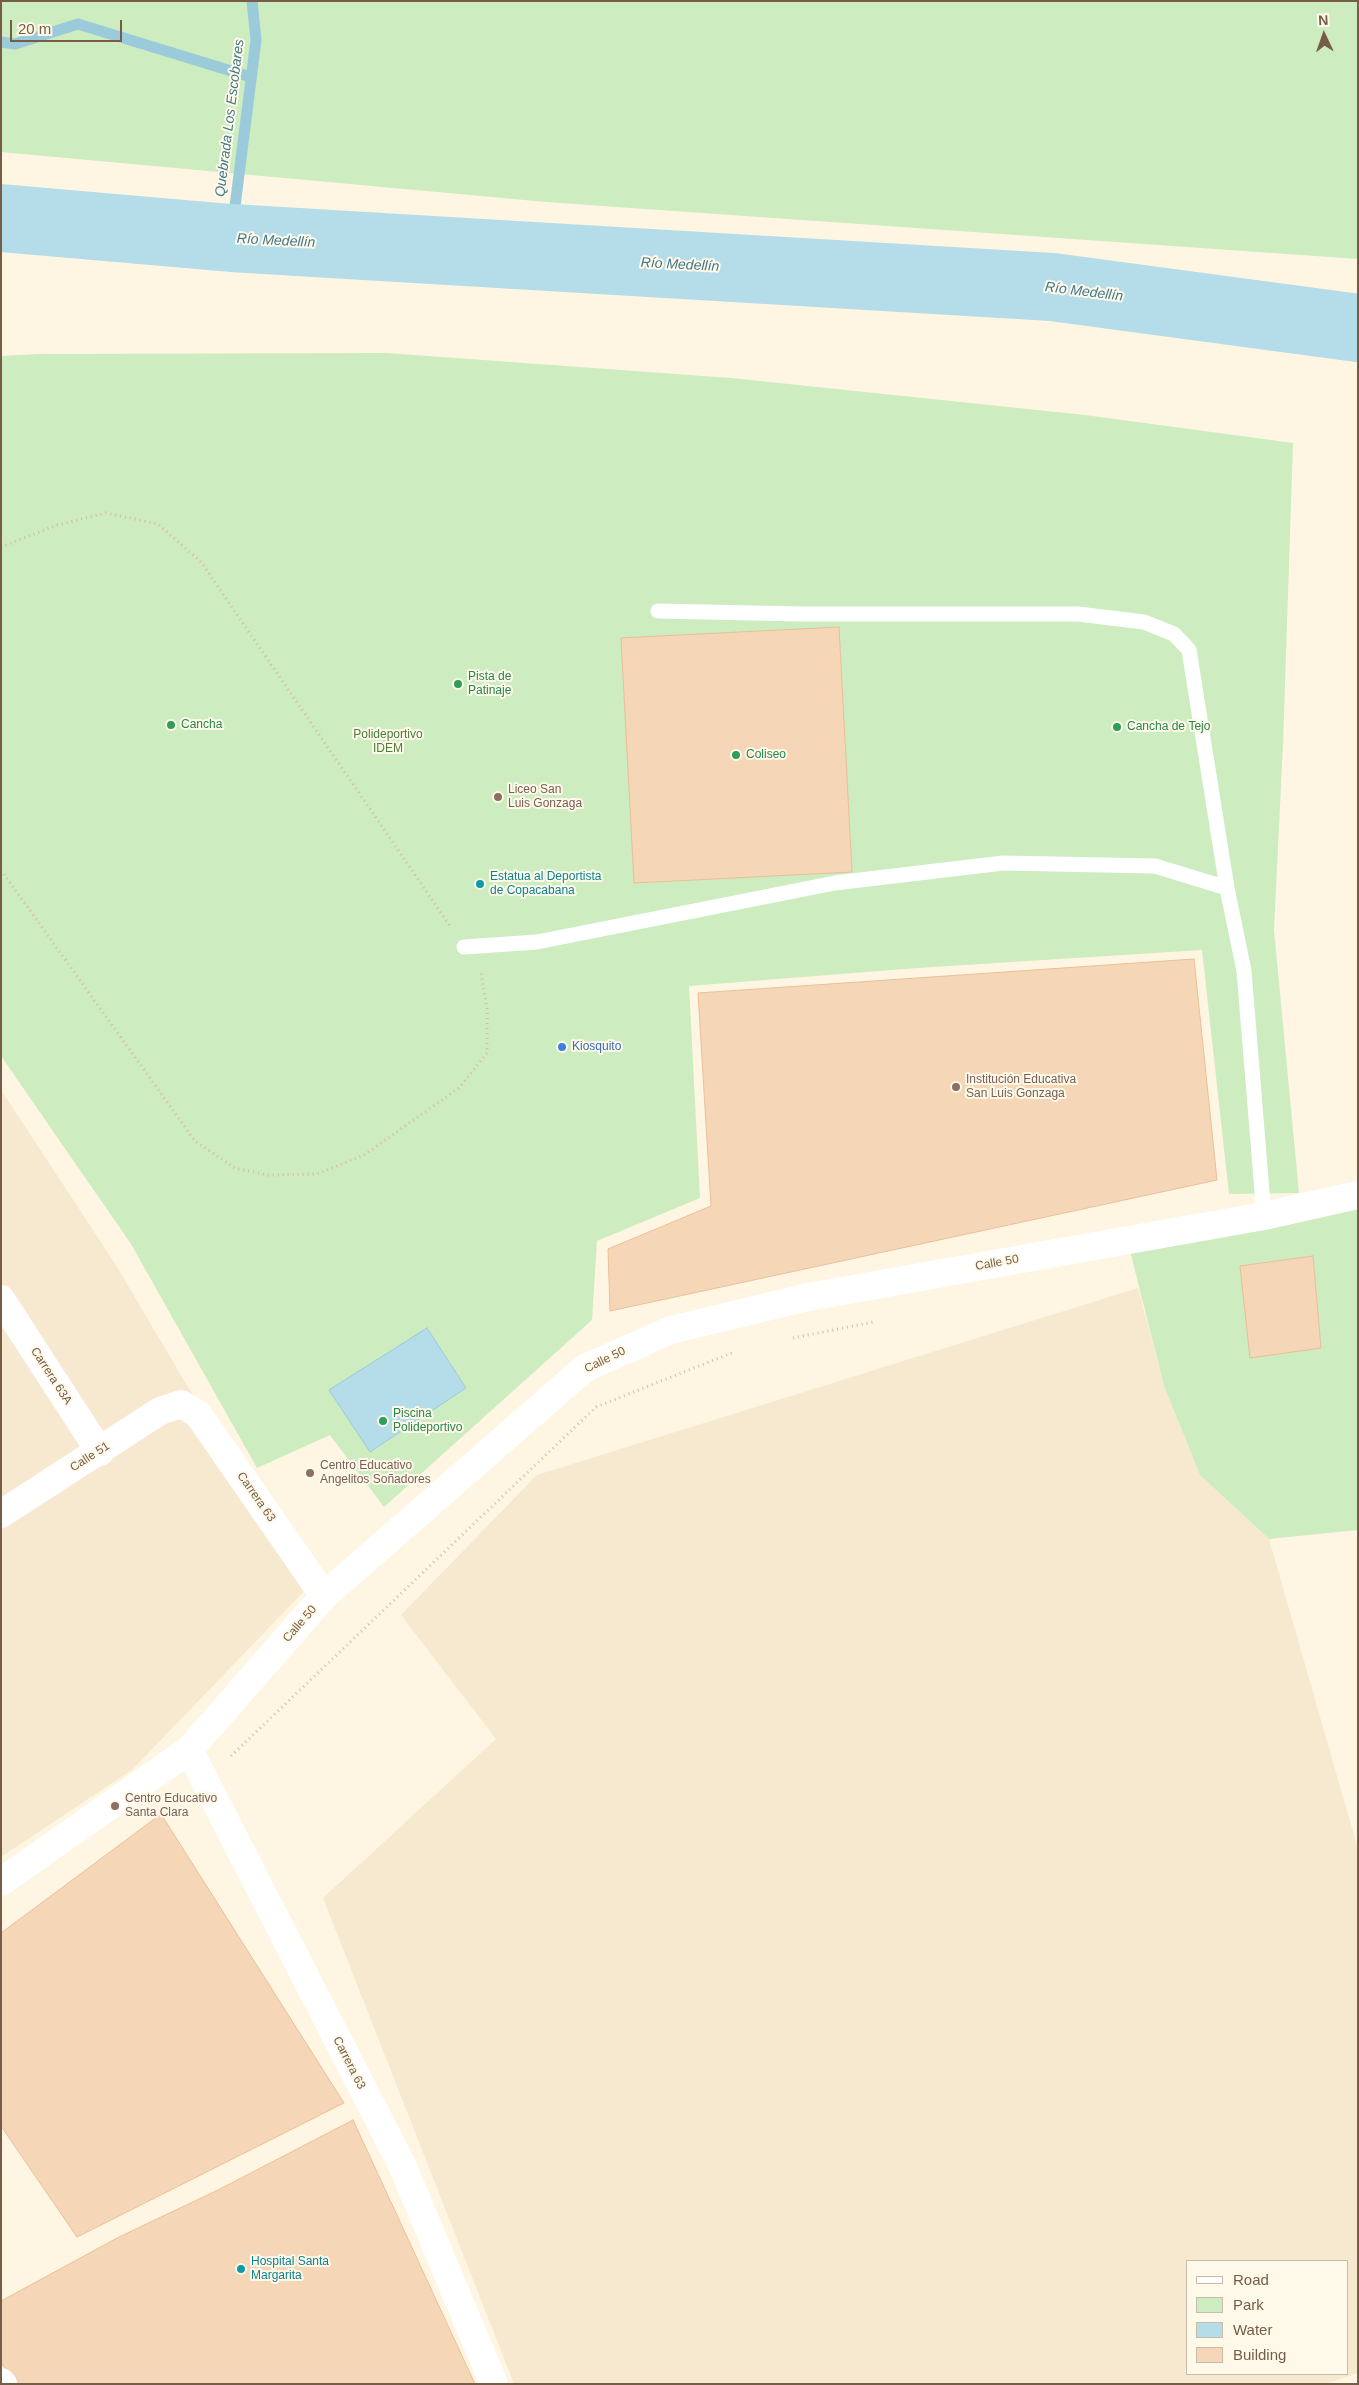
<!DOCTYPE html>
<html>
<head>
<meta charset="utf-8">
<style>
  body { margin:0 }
  #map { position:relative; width:1359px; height:2385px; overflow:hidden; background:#fef6e2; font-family:Arial,sans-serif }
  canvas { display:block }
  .frame { position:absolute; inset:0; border:2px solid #775d47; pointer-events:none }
  .legend { position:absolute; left:1186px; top:2260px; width:162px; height:115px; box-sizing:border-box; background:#fff9ea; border:1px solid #c9bba9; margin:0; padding:6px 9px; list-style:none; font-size:15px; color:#775d47 }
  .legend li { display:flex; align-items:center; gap:10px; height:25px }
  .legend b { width:25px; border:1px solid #c9bba9 }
  .north { position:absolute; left:1299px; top:10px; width:50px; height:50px; -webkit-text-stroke:4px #fff9ea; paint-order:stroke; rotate:357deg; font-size:14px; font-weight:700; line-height:20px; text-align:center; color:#775d47 }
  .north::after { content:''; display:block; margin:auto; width:18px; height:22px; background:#775d47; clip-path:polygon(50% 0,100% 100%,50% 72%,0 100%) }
  .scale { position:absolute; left:10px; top:20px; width:112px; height:22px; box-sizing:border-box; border:2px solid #775d47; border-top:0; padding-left:6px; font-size:15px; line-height:18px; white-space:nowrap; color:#775d47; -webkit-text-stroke:4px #fff9ea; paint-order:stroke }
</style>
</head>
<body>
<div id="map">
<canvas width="1359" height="2385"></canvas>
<div class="frame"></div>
<ul class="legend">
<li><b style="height:6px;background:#fff"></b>Road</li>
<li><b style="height:14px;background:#cdecc0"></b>Park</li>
<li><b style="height:14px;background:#b5dce9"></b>Water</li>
<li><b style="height:14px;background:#f5d7b8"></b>Building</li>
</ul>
<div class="north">N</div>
<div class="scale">20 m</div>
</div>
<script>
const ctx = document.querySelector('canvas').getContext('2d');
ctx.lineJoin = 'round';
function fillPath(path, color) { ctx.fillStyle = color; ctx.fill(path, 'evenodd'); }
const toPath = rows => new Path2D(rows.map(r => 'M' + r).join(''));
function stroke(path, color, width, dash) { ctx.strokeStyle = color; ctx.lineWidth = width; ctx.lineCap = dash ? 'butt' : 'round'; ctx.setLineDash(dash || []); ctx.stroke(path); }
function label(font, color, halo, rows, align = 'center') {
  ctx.font = font + ' Arial,sans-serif'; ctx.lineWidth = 4; ctx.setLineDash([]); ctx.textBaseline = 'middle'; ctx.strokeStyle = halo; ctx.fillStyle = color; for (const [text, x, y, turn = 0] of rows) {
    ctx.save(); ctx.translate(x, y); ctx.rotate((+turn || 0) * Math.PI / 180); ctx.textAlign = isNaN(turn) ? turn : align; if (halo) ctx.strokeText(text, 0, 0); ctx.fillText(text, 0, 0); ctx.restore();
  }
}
const residential = toPath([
  [1,1090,114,1262,307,1588,133,1769,1,1857],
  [1138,1288,1164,1386,1200,1475,1269,1539,1358,1849,1358,2373,1325,2384,514,2384,323,1898,496,1739,401,1615,537,1475],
  [1188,2261,1348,2261,1348,2374,1188,2374]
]);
const green = toPath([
  [1,1,1358,1,1358,259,546,202,1,152],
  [387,353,731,378,1085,415,1293,443,1283,744,1274,930,1299,1193,1229,1194,1202,950,917,968,689,986,700,1198,597,1241,592,1320,384,1507,330,1435,257,1468,131,1244,1,1056,1,356,39,354],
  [1358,1189,1358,1530,1269,1539,1200,1475,1164,1386,1126,1235]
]);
const water = toPath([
  [427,1328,466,1388,370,1452,329,1390,427,1328]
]);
const stream = toPath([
  [1,42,15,44,78,24,251,77],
  [231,238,256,40,252,1]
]);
const river = toPath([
  [1,218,231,238,1052,287,1358,328]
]);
const building = toPath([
  [839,627,852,872,634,883,621,638,839,627],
  [1194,959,1217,1180,610,1311,608,1249,711,1206,698,993,1194,959],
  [1313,1256,1321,1348,1250,1358,1240,1266,1313,1256],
  [161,1814,344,2103,77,2237,1,2126,1,1933,161,1814],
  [353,2120,475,2384,17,2384,1,2363,1,2301,119,2237,218,2190,353,2120]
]);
const path = toPath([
  [1,547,57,525,106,513,158,524,201,562,450,926],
  [1,870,195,1141,235,1168,268,1175,317,1174,364,1155,459,1088,487,1053,487,1009,481,973],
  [793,1338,873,1322],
  [231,1756,596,1407,734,1352]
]);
const service = toPath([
  [658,611,803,614,1078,614,1144,622,1174,634,1189,650,1227,888],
  [464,947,537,942,835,883,1003,863,1155,866,1227,888,1244,971,1264,1216]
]);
const minor = toPath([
  [1,1299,100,1452],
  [1,1514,160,1411,181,1404,198,1414,324,1596],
  [189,1750,402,2165,494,2384],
  [1,2382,3,2384]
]);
const secondary = toPath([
  [1,1882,189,1750,324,1596,585,1368,671,1330,808,1297,1264,1216,1358,1195]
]);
const markers = [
  [458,684,5,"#2e9e5b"],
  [171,725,5,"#2e9e5b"],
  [1117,727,5,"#2e9e5b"],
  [736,755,5,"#2e9e5b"],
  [498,797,5,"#8d6e63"],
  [480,884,5,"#0f9aa8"],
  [562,1047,5,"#3f7fe0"],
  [956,1087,5,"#8d6e63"],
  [383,1421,5,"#2e9e5b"],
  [310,1473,5,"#8d6e63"],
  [115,1806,5,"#8d6e63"],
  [241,2269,5,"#0f9aa8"]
];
const leisureNames = [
  ["Pista de",468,677],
  ["Patinaje",468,691],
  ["Cancha",181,725],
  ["Cancha de Tejo",1127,727],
  ["Coliseo",746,755],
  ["Piscina",393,1414],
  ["Polideportivo",393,1428]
];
const parkNames = [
  ["Polideportivo",388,735],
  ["IDEM",388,749]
];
const educationNames = [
  ["Liceo San",508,790],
  ["Luis Gonzaga",508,804],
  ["Institución Educativa",966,1080],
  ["San Luis Gonzaga",966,1094],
  ["Centro Educativo",320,1466],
  ["Angelitos Soñadores",320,1480],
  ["Centro Educativo",125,1799],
  ["Santa Clara",125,1813]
];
const cultureNames = [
  ["Estatua al Deportista",490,877],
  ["de Copacabana",490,891],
  ["Hospital Santa",251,2262],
  ["Margarita",251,2276]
];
const shopNames = [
  ["Kiosquito",572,1047]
];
const streetNames = [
  ["Calle 50",997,1263,-10],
  ["Calle 50",605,1360,-26],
  ["Carrera 63A",51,1376,57],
  ["Calle 51",90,1457,-33],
  ["Carrera 63",256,1497,55],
  ["Calle 50",300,1624,-49],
  ["Carrera 63",349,2063,63]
];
const waterNames = [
  ["Quebrada Los Escobares",230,118,-83],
  ["Río Medellín",276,241,3],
  ["Río Medellín",680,265,3],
  ["Río Medellín",1084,292,7]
];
fillPath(residential, '#f6e9d0');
fillPath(green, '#cdecc0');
fillPath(water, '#b5dce9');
stroke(water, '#9bcbdb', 1);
stroke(stream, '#9bcbdb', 11);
stroke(river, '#b5dce9', 68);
fillPath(building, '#f5d7b8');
stroke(building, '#e9bf97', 1);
stroke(path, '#daba9b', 3, [1, 4]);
stroke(service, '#fff', 15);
stroke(minor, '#fff', 28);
stroke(secondary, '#fff', 28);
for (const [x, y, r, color] of markers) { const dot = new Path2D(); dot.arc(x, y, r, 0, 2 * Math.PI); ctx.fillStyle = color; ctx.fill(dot); stroke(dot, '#fff9ea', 2); }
label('12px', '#27864d', '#fff9ea', leisureNames, 'left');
label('12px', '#4a7e3e', '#fff9ea', parkNames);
label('12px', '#785e54', '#fff9ea', educationNames, 'left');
label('12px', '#0d838f', '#fff9ea', cultureNames, 'left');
label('12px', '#366cbe', '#fff9ea', shopNames, 'left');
label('12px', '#775d47', '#fff9ea', streetNames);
label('italic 14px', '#3f788c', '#fff9ea', waterNames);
</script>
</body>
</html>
